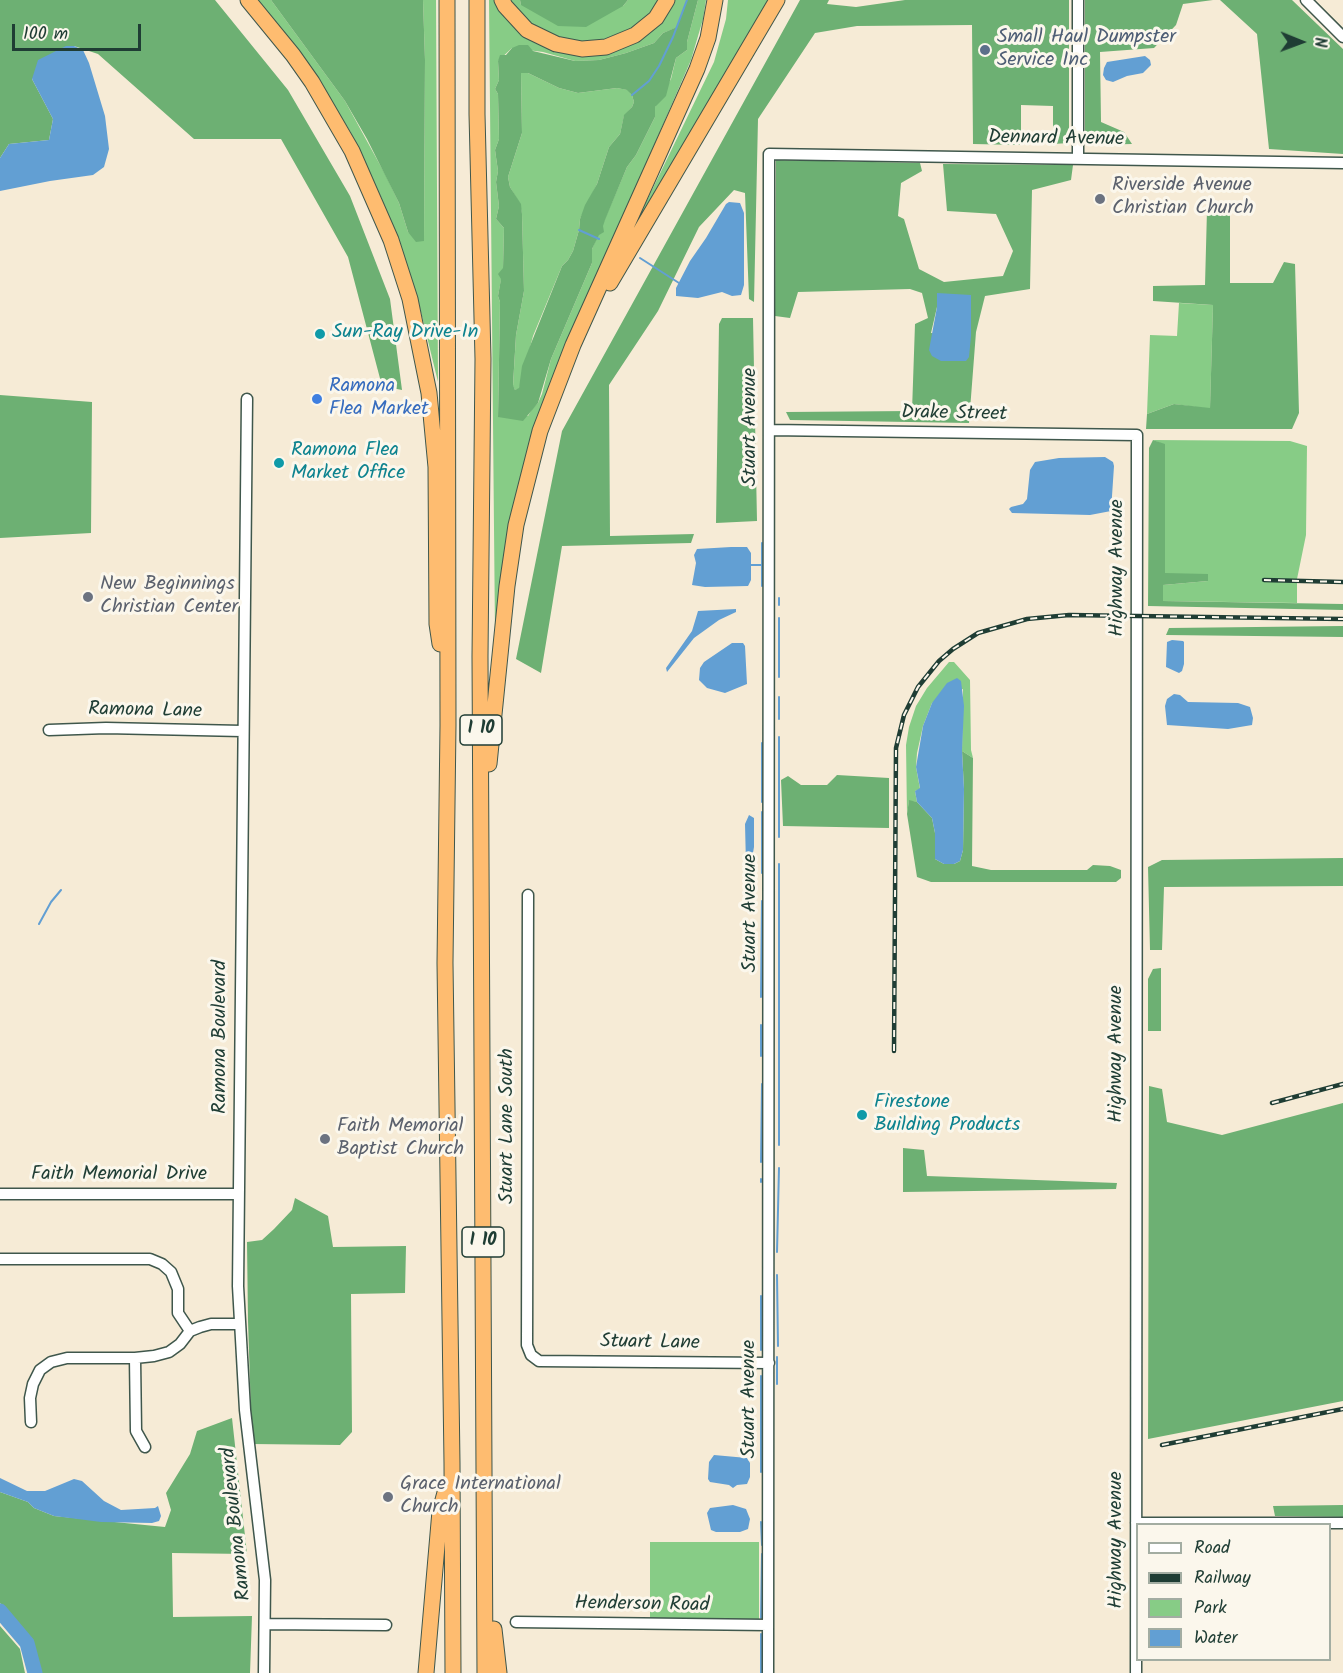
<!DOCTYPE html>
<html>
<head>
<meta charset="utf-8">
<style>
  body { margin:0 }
  #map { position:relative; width:1343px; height:1673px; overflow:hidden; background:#f6ebd6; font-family:Kalam,sans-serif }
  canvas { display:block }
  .legend { position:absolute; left:1136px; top:1523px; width:195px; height:138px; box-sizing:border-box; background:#fbf7ec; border:2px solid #a3ada2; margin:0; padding:8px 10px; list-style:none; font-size:18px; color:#1f3d34 }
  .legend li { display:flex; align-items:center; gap:12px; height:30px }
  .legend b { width:30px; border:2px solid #a3ada2 }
  .north { position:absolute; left:1271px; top:12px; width:60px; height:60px; -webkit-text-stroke:4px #fbf7ec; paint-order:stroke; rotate:91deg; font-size:16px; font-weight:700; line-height:24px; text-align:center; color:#1f3d34 }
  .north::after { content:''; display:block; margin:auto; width:21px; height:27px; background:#1f3d34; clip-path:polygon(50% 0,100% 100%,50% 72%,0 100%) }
  .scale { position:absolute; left:12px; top:24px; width:129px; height:27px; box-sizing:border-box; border:3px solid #1f3d34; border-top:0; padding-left:8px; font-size:18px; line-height:21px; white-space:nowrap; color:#1f3d34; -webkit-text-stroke:4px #fbf7ec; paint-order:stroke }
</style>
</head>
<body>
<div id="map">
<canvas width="1343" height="1673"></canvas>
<ul class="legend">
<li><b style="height:8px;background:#fff"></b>Road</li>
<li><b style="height:8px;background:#1f3d34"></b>Railway</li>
<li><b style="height:16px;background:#87cc86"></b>Park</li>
<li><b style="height:16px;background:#629fd3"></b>Water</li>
</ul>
<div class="north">N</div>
<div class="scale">100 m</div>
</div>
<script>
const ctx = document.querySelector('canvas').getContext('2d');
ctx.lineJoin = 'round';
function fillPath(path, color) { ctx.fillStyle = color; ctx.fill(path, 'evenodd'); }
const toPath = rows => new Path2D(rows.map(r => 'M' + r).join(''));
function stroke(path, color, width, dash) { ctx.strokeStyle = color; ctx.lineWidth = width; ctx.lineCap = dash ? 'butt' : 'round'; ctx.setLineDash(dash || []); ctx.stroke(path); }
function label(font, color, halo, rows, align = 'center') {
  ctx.font = font + ' Kalam,sans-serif'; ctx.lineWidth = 6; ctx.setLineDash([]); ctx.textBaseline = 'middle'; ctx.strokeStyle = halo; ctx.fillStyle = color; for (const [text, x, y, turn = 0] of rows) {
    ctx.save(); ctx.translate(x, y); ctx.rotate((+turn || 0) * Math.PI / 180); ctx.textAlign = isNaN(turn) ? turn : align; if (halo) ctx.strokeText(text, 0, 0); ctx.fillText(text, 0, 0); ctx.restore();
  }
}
const green = toPath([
  [257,0,271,0,345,101,385,174,399,203,408,232,424,241,425,60,423,0,436,0,438,382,418,300,381,197,350,131,315,76],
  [489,0,497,0,513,22,601,53,673,0,687,0,678,27,663,33,654,43,626,53,599,60,575,61,543,52,512,48,498,61,499,80,495,89,498,94,499,139,495,150,498,171,496,182,499,206,496,219,504,228,503,269,498,296,500,302,498,416,528,416,532,409,538,403,542,394,551,359,592,263,592,249,627,167,636,155,655,117,655,107,671,79,676,58,687,50,687,42,698,0,706,0,703,19,691,60,607,254,525,461,512,516,496,633,495,633],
  [508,0,520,0,521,5,623,6,628,0,662,0,651,15,619,38,574,44,528,24],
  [728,0,774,0,639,224,636,223,714,62,726,19],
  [521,73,528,73,559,88,578,93,617,88,628,90,632,95,634,102,632,107,624,116,620,134,609,147,597,184,580,219,579,230,573,251,568,260,562,266,533,336,519,389,515,390,513,386,516,335,524,291,522,214,520,204,510,187,508,177,522,133],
  [1179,303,1213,305,1210,409,1174,404,1147,414,1150,335,1177,336],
  [1153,440,1290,441,1307,446,1306,535,1297,579,1297,603,1163,601,1163,585,1208,581,1207,574,1165,574,1165,445],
  [949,662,954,662,970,680,971,750,973,758,962,751,963,689,932,703,923,726,917,753,916,767,920,789,915,791,917,802,909,801,907,814,906,745,909,727,916,706,927,688],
  [650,1542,759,1542,759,1621,650,1619]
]);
const forest = toPath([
  [0,0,215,0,288,90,350,196,390,299,402,390,382,386,348,257,281,139,194,139,98,54,74,46,32,79,53,119,49,140,9,144,0,158],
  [271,0,423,0,425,60,424,241,416,242,408,232,399,203,367,139,345,101],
  [520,0,628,0,623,6,586,27,558,26,521,5],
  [687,0,698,0,687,42,687,50,676,58,666,96,655,107,655,117,636,155,627,167,605,220,603,226,604,232,599,235,592,249,592,263,551,359,538,403,523,421,498,417,500,302,498,296,501,279,498,274,503,268,504,228,496,219,499,206,496,182,498,171,495,150,499,139,498,94,495,89,499,80,498,61,500,55,506,55,512,48,519,45,528,45,533,51,575,61,599,60,626,53,654,43,663,33,677,27],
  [521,73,528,73,559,88,578,93,617,88,627,90,632,95,634,102,632,107,624,115,620,134,609,147,597,184,585,205,580,219,579,230,573,251,568,260,562,266,522,366,519,388,515,390,513,385,516,335,524,291,522,214,521,204,510,187,508,177,522,133],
  [800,0,829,0,827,4,856,7,905,0,1069,0,1069,143,1053,144,1053,106,1021,105,1021,145,973,144,972,25,857,26,815,33,758,119,754,302,749,299,745,193,734,190,699,227,658,311,609,385,610,536,694,534,691,543,562,546,541,673,516,659,562,431],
  [1085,0,1213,0,1183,4,1176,25,1154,48,1100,52,1101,122,1124,132,1132,144,1085,145],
  [1220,0,1292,0,1343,49,1343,154,1269,149,1257,34],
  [776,160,920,163,922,171,901,183,898,216,904,219,919,269,944,282,1003,276,1013,251,996,214,947,211,943,164,1073,165,1071,180,1032,190,1030,289,985,296,976,332,969,423,790,420,786,412,912,411,915,324,928,318,922,293,910,289,798,292,790,318,775,316],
  [937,307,971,322,971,336,931,333],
  [1207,210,1230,214,1230,283,1273,283,1284,262,1295,264,1299,413,1292,429,1146,429,1147,414,1174,404,1210,408,1213,305,1153,301,1153,286,1205,285],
  [722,318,753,318,757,521,716,523,719,324],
  [0,395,92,402,91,533,0,538],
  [1153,440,1165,444,1165,573,1208,574,1208,581,1163,585,1163,601,1343,604,1343,610,1148,606,1149,448],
  [1343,626,1343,637,1166,635,1169,628],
  [962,751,973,758,972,866,991,870,1087,870,1093,865,1110,866,1121,870,1121,878,1116,882,931,882,917,877,907,814,909,800,917,802,932,818,935,833,935,859,944,864,954,864,960,861,963,850,964,789],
  [837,775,889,778,889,828,783,826,781,780,788,776,801,785,827,785],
  [1343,858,1343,886,1164,887,1162,950,1150,950,1148,867,1162,860],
  [1161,968,1161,1031,1148,1031,1148,979,1153,969],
  [1149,1086,1162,1089,1167,1122,1222,1135,1343,1103,1343,1401,1148,1439],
  [903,1148,924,1150,927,1176,1117,1183,1116,1189,903,1192],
  [295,1198,328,1216,333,1247,406,1246,405,1293,351,1294,352,1432,340,1445,252,1444,248,1321,247,1242,262,1240,274,1229,292,1210],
  [232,1418,247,1554,172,1553,173,1617,252,1616,250,1673,41,1673,31,1641,0,1603,0,1492,28,1502,34,1508,54,1516,165,1527,171,1510,166,1493,190,1454,197,1431],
  [1343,1505,1343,1517,1275,1516,1273,1506],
  [0,1626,20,1649,25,1673,0,1673]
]);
const water = toPath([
  [66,46,74,46,83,50,89,63,105,116,109,149,104,167,93,175,50,181,0,191,0,158,9,144,49,140,53,119,32,79,38,60],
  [1145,56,1150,60,1151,65,1143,73,1127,76,1113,82,1106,80,1103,75,1104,68,1107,62],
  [729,202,740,203,744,213,744,285,741,295,732,296,722,292,698,298,676,296,676,288,690,261,706,238,726,204],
  [937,293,971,295,971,336,969,357,966,361,941,361,932,356,929,350,937,307],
  [1105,457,1113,462,1114,466,1111,511,1090,515,1012,513,1009,509,1011,507,1023,504,1027,499,1030,470,1035,462,1059,458],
  [731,547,747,547,751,553,751,580,748,586,705,587,692,585,696,563,694,555,697,549],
  [736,609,736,612,719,620,694,638,667,672,666,668,692,631,698,611],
  [1172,640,1183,641,1184,642,1184,664,1182,671,1179,673,1166,667,1167,642],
  [732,643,743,643,745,646,747,684,725,693,707,688,699,680,700,668,704,662],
  [957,678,961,681,964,706,962,751,964,789,963,850,960,861,954,864,944,864,935,859,935,833,932,818,917,802,915,791,920,788,916,767,923,726,932,703,947,683],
  [1174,694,1180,695,1188,702,1238,703,1250,707,1253,718,1252,725,1228,729,1167,725,1165,706,1167,699],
  [749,815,754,818,754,847,750,870,746,865,745,824],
  [714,1455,747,1458,750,1463,750,1477,747,1484,737,1485,733,1488,729,1485,710,1482,708,1479,709,1462],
  [0,1478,27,1491,45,1491,74,1479,82,1481,104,1501,121,1510,155,1508,158,1506,161,1516,159,1521,152,1523,101,1522,54,1516,34,1508,28,1502,0,1492],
  [733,1505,746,1509,750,1519,748,1529,740,1532,716,1532,711,1530,707,1513,710,1508]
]);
const stream = toPath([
  [632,95,649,81,659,66,673,37,687,0],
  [579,230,599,239],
  [640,258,679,283],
  [762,543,762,586],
  [751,565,762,565],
  [779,605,779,598],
  [779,618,779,677],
  [779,719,779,697],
  [762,802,762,743],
  [779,837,779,737],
  [779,864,779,1145],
  [762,873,762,812],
  [39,924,51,902,61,890],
  [761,997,762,901],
  [761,1056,761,1025],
  [761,1162,762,1084],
  [761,1182,761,1179],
  [777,1252,779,1168],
  [777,1275,778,1346],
  [761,1296,761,1350],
  [761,1376,761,1472],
  [777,1384,777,1357],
  [761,1522,762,1545],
  [761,1618,762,1554],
  [761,1634,761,1673]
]);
const river = toPath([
  [0,1611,27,1643,35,1673]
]);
const minor = toPath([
  [1078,0,1078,158],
  [1306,0,1343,37],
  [247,399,238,1286,245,1410,265,1580,264,1673],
  [770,430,1137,435,1136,1673],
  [49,730,106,728,242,731],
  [528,895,527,1345,531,1355,539,1361,769,1363],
  [0,1194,239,1194],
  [0,1259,150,1259,162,1264,171,1272,178,1289,178,1313,190,1331],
  [135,1358,136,1431,145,1447],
  [31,1422,30,1398,33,1384,40,1370,51,1362,67,1358,135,1358,154,1356,169,1352,180,1344,190,1331,200,1327,211,1324,239,1324],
  [1136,1523,1343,1523],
  [516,1622,768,1625],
  [265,1624,386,1625],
  [768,1673,769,154,1343,163]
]);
const highway = toPath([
  [248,0,293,55,312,82,352,151,391,240,410,299,429,393,436,467,437,624,440,644],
  [447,0,448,725,445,963,452,1463,453,1673],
  [477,0,477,114,483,359,480,656,485,1673],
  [502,0,505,6,527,30,556,44,582,49,606,47,635,35,656,18,667,0],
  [610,283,777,0],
  [489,764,507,586,516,525,540,431,573,345,697,69,708,38,715,0],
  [494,1629,499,1673],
  [426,1673,440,1511,446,1489]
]);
const rail = toPath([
  [1264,580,1343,582],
  [894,1051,896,748,904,715,918,687,939,661,953,649,978,633,1027,619,1069,615,1343,619],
  [1272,1103,1343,1084],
  [1162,1445,1343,1409]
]);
const markers = [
  [985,50,6,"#5c6f8a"],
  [1100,199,6,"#6b7280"],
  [320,334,6,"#0f9aa8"],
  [317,399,6,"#3f7fe0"],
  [279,463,6,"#0f9aa8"],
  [88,597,6,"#6b7280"],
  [862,1115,6,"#0f9aa8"],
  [325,1139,6,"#6b7280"],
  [388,1497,6,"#6b7280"]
];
const shields = [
  [481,730,42],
  [483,1242,42]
];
const shieldNames = [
  ["I 10",481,730],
  ["I 10",483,1242]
];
const serviceNames = [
  ["Small Haul Dumpster",997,39],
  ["Service Inc",997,62]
];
const streetNames = [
  ["Dennard Avenue",1056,140,1],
  ["Drake Street",954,415,1],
  ["Stuart Avenue",752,427,-90],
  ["Highway Avenue",1119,568,-90],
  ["Ramona Lane",145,712,1],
  ["Stuart Avenue",752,913,-90],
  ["Ramona Boulevard",222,1037,-90],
  ["Highway Avenue",1118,1054,-90],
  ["Stuart Lane South",509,1126,-90],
  ["Faith Memorial Drive",119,1176],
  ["Stuart Lane",650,1344,1],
  ["Stuart Avenue",751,1399,-90],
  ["Ramona Boulevard",238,1524,-96],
  ["Highway Avenue",1118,1540,-90],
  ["Henderson Road",642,1606,1]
];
const worshipNames = [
  ["Riverside Avenue",1112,187],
  ["Christian Church",1112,210],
  ["New Beginnings",100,586],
  ["Christian Center",100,609],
  ["Faith Memorial",337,1128],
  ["Baptist Church",337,1151],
  ["Grace International",400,1486],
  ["Church",400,1509]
];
const cultureNames = [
  ["Sun-Ray Drive-In",332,334],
  ["Ramona Flea",291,452],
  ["Market Office",291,475],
  ["Firestone",874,1104],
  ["Building Products",874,1127]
];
const shopNames = [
  ["Ramona",329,388],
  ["Flea Market",329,411]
];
fillPath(green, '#87cc86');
fillPath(forest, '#6db073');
fillPath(water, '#629fd3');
stroke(stream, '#629fd3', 2);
stroke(river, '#629fd3', 15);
stroke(minor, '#3f574c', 13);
stroke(highway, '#3f574c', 17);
stroke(minor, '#fff', 10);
stroke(highway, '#febc70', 15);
stroke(rail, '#1f3d34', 4.5);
stroke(rail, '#fbf7ec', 2, [7]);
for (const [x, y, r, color] of markers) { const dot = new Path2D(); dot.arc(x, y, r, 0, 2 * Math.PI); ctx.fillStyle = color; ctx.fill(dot); stroke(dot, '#fbf7ec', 2); }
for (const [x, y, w] of shields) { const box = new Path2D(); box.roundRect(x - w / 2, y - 15, w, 30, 4.5); ctx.fillStyle = '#fbf7ec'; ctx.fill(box); stroke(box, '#1f3d34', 1.5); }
label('bold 18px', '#1f3d34', null, shieldNames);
label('20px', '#4e5e75', '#fbf7ec', serviceNames, 'left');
label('20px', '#1f3d34', '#fbf7ec', streetNames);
label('20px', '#5b616d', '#fbf7ec', worshipNames, 'left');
label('20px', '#0d838f', '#fbf7ec', cultureNames, 'left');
label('20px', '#366cbe', '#fbf7ec', shopNames, 'left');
</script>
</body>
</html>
